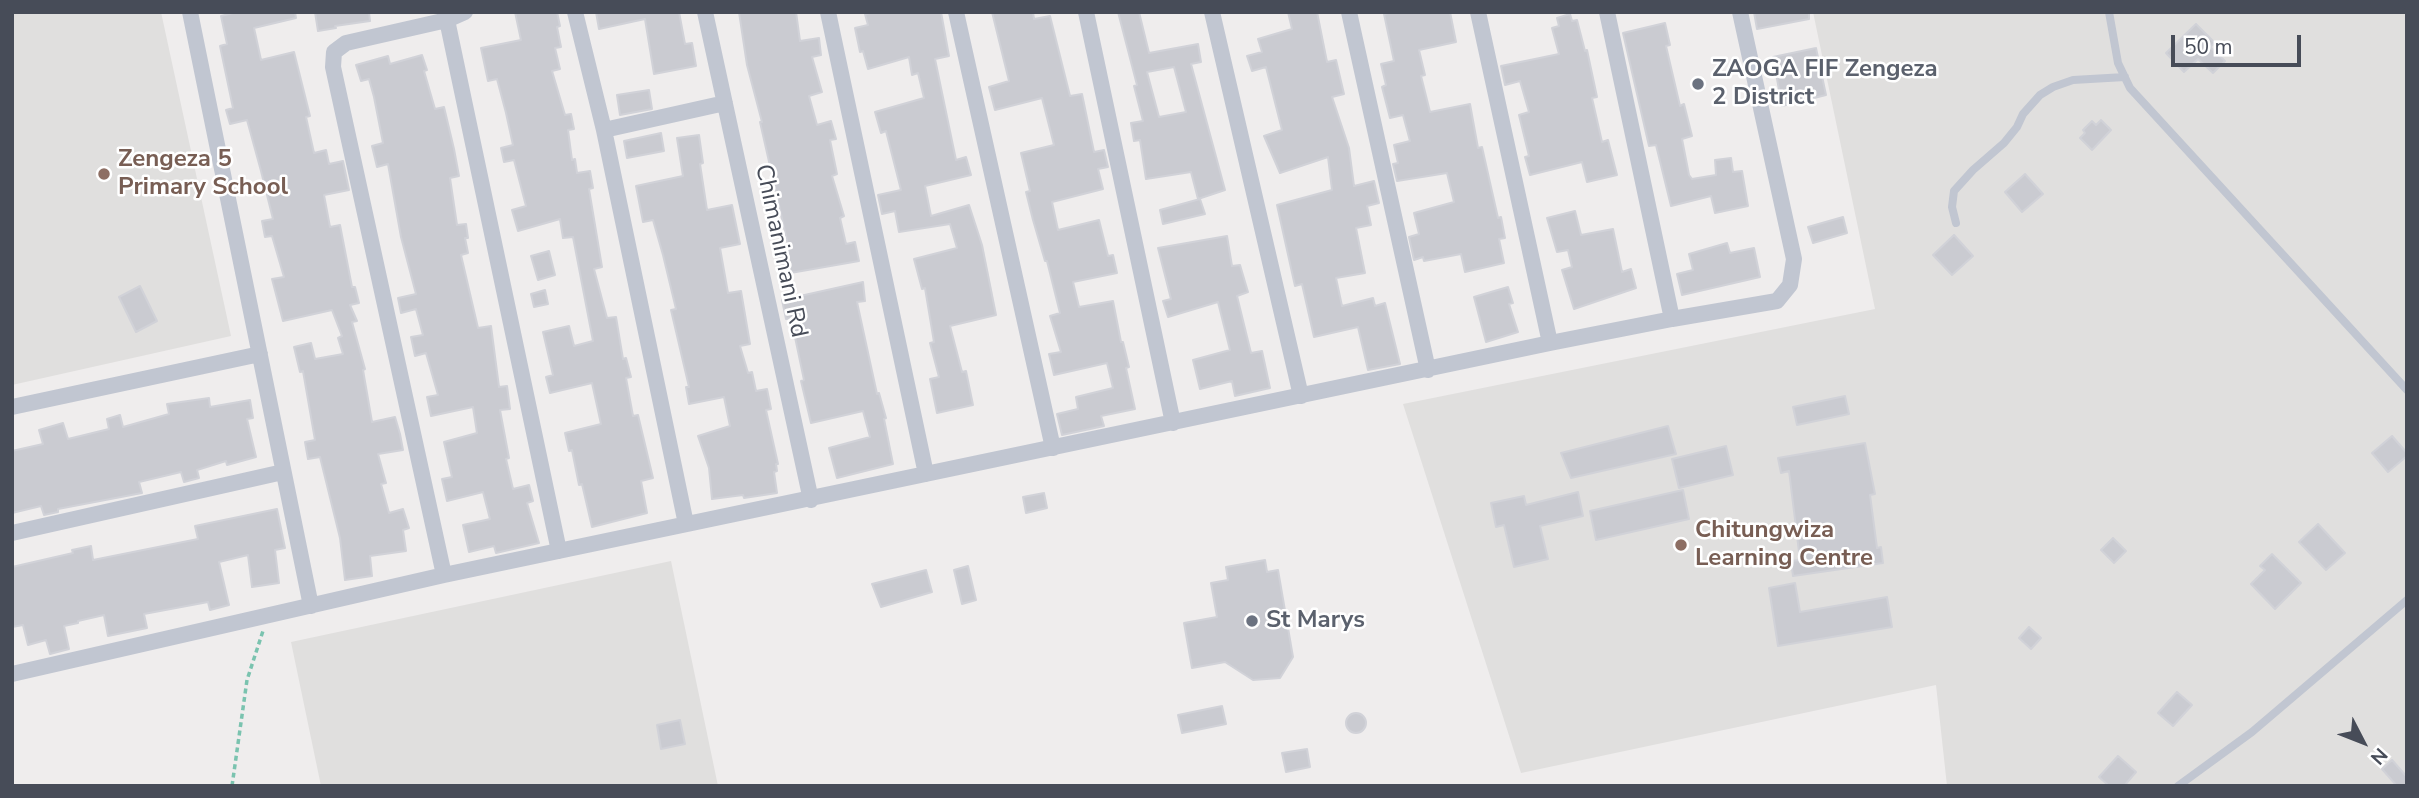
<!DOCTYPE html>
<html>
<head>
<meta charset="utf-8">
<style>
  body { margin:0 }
  #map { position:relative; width:2419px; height:798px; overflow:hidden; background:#efeded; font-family:"Nunito Sans",sans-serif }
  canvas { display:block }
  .frame { position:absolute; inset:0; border:14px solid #474c58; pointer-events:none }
  .north { position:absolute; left:2328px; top:707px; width:70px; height:70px; -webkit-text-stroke:5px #fff; paint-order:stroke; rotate:132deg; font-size:19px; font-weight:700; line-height:28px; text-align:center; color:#474c58 }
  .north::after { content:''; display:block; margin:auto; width:24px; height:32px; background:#474c58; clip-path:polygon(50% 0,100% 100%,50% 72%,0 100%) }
  .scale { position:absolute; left:2171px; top:35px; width:130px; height:32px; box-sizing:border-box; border:4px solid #474c58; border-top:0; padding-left:9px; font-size:21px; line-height:24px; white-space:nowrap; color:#474c58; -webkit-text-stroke:5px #fff; paint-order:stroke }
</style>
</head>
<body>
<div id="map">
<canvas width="2419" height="798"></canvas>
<div class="frame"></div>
<div class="north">N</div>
<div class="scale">50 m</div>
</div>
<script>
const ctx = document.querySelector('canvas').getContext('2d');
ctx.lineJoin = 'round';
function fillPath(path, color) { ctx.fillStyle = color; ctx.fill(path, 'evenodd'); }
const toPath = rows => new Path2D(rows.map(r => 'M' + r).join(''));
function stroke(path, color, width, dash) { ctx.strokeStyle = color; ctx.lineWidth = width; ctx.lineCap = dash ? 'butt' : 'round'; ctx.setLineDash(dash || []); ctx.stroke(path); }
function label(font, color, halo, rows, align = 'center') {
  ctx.font = font + ' "Nunito Sans",sans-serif'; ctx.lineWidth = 5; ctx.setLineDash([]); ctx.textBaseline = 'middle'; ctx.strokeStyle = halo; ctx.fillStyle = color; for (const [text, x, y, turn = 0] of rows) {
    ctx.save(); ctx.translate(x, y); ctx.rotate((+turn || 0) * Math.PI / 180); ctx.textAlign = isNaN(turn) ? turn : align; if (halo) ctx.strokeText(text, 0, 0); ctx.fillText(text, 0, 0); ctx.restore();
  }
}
const education = toPath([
  [12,12,161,12,231,336,12,385],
  [1813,12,2407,12,2407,786,1947,786,1936,685,1521,773,1403,404,1875,309],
  [671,561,718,786,321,786,291,642]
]);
const building = toPath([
  [237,12,295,12,296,18,254,28,261,60,294,52,310,116,306,117,314,153,326,150,329,164,343,161,349,190,324,195,330,227,340,225,352,287,355,287,359,303,350,305,357,321,352,322,365,369,363,370,372,422,395,417,400,434,403,450,378,454,386,483,381,484,389,513,403,509,409,528,403,530,406,551,370,556,372,576,345,580,340,538,320,457,308,459,305,442,315,440,303,371,300,372,294,347,311,343,315,359,343,354,338,338,342,336,332,310,283,321,272,279,284,277,272,236,265,237,262,221,273,219,261,171,247,120,230,124,226,110,233,108,220,46,227,44,221,16,237,12],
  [315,12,369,12,370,21,335,26,336,28,318,31,315,12],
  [515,12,557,12,560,26,557,27,561,47,555,48,560,69,552,71,565,115,571,114,574,129,568,130,572,160,575,159,577,173,590,171,593,188,589,189,602,267,594,269,607,318,616,317,623,359,626,358,631,377,626,378,633,416,638,415,653,478,641,481,647,513,592,527,582,484,579,485,572,450,569,451,565,433,601,424,592,383,550,393,546,377,553,375,543,332,569,326,574,346,593,341,573,237,563,238,560,219,518,231,512,210,526,206,514,160,504,162,501,148,513,145,506,113,497,79,488,81,481,48,521,40,515,12],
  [596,12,679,12,685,44,692,43,696,66,654,74,645,19,599,29,596,12],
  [739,12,796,12,800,41,819,38,821,55,812,57,822,92,809,96,817,125,831,121,836,139,830,140,837,174,832,176,844,216,840,218,846,244,855,242,859,261,779,275,776,259,784,254,783,246,788,245,760,122,762,122,747,65,739,12],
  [874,12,941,12,949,56,935,59,956,160,966,157,971,175,925,186,931,216,969,205,982,245,996,315,950,326,962,372,966,371,973,405,937,413,930,379,939,377,930,343,934,342,925,288,922,289,914,259,957,248,950,224,899,232,895,211,882,214,878,195,901,190,886,131,881,133,875,112,924,98,918,73,912,75,909,57,868,69,863,51,860,52,855,28,868,25,865,14,874,12],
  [992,12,1033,12,1034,19,1050,16,1070,96,1082,94,1094,152,1104,150,1108,167,1098,169,1103,189,1052,202,1058,230,1099,220,1108,256,1113,255,1117,273,1073,282,1079,307,1113,301,1121,342,1123,342,1129,367,1126,368,1135,409,1101,416,1104,426,1062,435,1057,414,1078,409,1076,397,1113,388,1107,363,1054,375,1049,354,1061,352,1050,316,1060,313,1047,261,1045,261,1033,220,1026,192,1030,191,1021,153,1054,145,1042,98,995,110,989,87,1009,81,992,12],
  [1118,12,1139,12,1149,53,1198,44,1201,62,1191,64,1225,190,1198,199,1191,172,1146,179,1140,140,1134,141,1131,123,1143,121,1134,86,1137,85,1118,12],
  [1174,67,1186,112,1159,117,1147,72,1174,67],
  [1288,12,1317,12,1327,62,1336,60,1344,94,1332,97,1349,148,1354,186,1374,181,1379,203,1367,206,1371,225,1356,228,1365,273,1336,278,1342,306,1373,298,1375,306,1385,303,1400,364,1368,370,1358,327,1314,337,1302,284,1295,286,1277,205,1332,190,1328,157,1280,173,1264,136,1282,130,1266,67,1252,71,1247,56,1262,52,1258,39,1292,29,1288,12],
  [1392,12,1450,12,1456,42,1419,50,1425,75,1421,76,1430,112,1470,104,1478,148,1482,147,1498,218,1501,217,1505,238,1499,239,1504,263,1465,272,1461,254,1424,261,1423,257,1414,260,1409,237,1419,234,1414,213,1454,202,1447,173,1397,181,1393,164,1398,163,1394,145,1410,141,1403,115,1390,118,1382,87,1386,85,1381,64,1394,61,1384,14,1392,12],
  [1754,12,1809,12,1809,19,1757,29,1754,12],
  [1570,14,1572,21,1577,20,1585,51,1587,50,1597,97,1592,98,1602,142,1608,140,1617,175,1587,182,1582,162,1530,175,1525,157,1529,156,1519,115,1529,112,1520,81,1505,85,1501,66,1559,54,1552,28,1559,26,1557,18,1570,14],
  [1665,23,1670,45,1666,46,1680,106,1684,104,1692,136,1682,139,1689,175,1692,179,1716,175,1715,160,1731,158,1733,172,1742,171,1748,206,1715,213,1711,196,1671,206,1656,145,1649,146,1623,33,1665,23],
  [2196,24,2215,43,2210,47,2225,61,2213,73,2198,59,2184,72,2166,53,2196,24],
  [1816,48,1826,95,1782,106,1773,57,1816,48],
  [422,55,427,70,424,71,435,109,444,107,454,149,459,176,450,178,457,225,466,224,468,238,465,238,468,253,461,255,478,328,491,326,499,387,507,386,510,409,500,410,509,458,506,459,513,489,529,485,533,501,527,503,539,543,496,553,494,546,469,552,463,525,490,519,483,492,447,501,442,479,452,477,444,442,477,433,473,407,431,416,427,397,438,395,426,353,415,356,411,337,423,335,416,309,401,313,398,298,416,294,401,237,388,164,377,167,372,146,383,143,374,97,369,79,361,81,356,65,388,56,390,64,422,55],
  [649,90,652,109,620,115,617,95,649,90],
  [2101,120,2111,130,2092,150,2080,138,2085,133,2083,130,2092,121,2096,125,2101,120],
  [661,133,664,151,627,158,624,141,661,133],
  [699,135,703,163,700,164,707,210,732,205,740,244,720,248,728,293,741,291,750,344,740,346,748,373,752,372,756,391,767,389,771,409,766,410,778,464,776,464,777,471,774,472,777,493,744,498,743,495,712,499,709,468,698,436,730,426,724,397,689,404,686,387,689,387,671,310,676,309,663,255,653,220,643,222,636,186,683,176,677,138,699,135],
  [2025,174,2043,194,2022,212,2005,192,2025,174],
  [1200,199,1205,214,1163,224,1160,210,1200,199],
  [1575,211,1581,235,1613,229,1622,272,1631,269,1636,288,1574,309,1562,270,1572,267,1568,250,1557,252,1547,218,1575,211],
  [1843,217,1847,233,1813,243,1808,227,1843,217],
  [1954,235,1973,256,1952,275,1933,255,1954,235],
  [1227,236,1232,266,1240,265,1248,292,1237,296,1251,353,1262,351,1270,388,1235,396,1232,381,1200,389,1193,360,1230,350,1218,302,1168,317,1163,301,1171,299,1158,248,1227,236],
  [1727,243,1730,253,1754,248,1760,277,1682,295,1677,274,1693,270,1689,254,1727,243],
  [549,251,555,275,538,280,531,256,549,251],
  [863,282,865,301,857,302,877,394,879,393,886,418,884,419,893,464,837,478,829,448,870,437,863,411,811,423,801,381,804,380,791,318,786,319,782,300,863,282],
  [140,286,157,321,136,332,119,297,140,286],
  [1508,287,1513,303,1509,304,1518,332,1486,342,1474,297,1508,287],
  [545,290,548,304,534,307,531,294,545,290],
  [1845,396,1849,414,1797,425,1793,407,1845,396],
  [209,398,210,407,250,400,253,418,247,419,256,457,227,465,226,461,197,470,199,478,184,482,181,472,139,482,142,493,58,509,58,512,44,515,41,506,12,513,12,451,43,444,39,430,63,423,68,439,109,429,107,419,120,415,123,427,169,414,167,404,209,398],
  [1668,426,1676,454,1571,478,1561,453,1668,426],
  [2392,436,2407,453,2407,456,2388,472,2372,453,2392,436],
  [1865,443,1875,494,1870,495,1877,548,1881,547,1883,563,1793,576,1791,561,1800,560,1789,471,1781,473,1778,458,1865,443],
  [1726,446,1733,475,1679,488,1672,459,1726,446],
  [1683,490,1689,519,1596,540,1590,511,1683,490],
  [1578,492,1583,516,1540,526,1548,559,1514,567,1504,525,1496,527,1491,503,1524,496,1526,505,1578,492],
  [1044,493,1047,508,1026,513,1023,497,1044,493],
  [277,509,285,548,275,550,279,583,252,587,248,555,219,562,229,605,210,610,208,602,144,614,147,628,108,636,104,615,78,621,78,623,64,626,69,649,50,654,46,640,28,645,23,625,12,627,12,567,73,553,72,550,91,546,93,560,198,539,195,526,277,509],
  [2318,524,2345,553,2326,570,2299,542,2318,524],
  [2113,538,2126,551,2114,563,2101,550,2113,538],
  [2272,554,2301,583,2275,609,2251,584,2265,570,2260,566,2272,554],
  [1265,560,1267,572,1278,570,1293,657,1280,678,1253,680,1225,662,1192,668,1184,623,1217,617,1211,583,1228,580,1226,567,1265,560],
  [968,566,976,600,962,604,954,570,968,566],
  [926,570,932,592,881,607,872,584,926,570],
  [1795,583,1800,612,1887,597,1892,627,1778,646,1769,588,1795,583],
  [2029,627,2041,638,2031,649,2019,638,2029,627],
  [2177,692,2192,705,2173,726,2158,713,2177,692],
  [1222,706,1226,724,1182,733,1178,715,1222,706],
  '1346 723a10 10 0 1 1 20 0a10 10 0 1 1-20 0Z',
  [680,720,685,744,661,749,657,725,680,720],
  [1307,749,1310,767,1286,772,1282,753,1307,749],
  [2118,756,2136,772,2124,786,2109,786,2099,777,2118,756],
  [2392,760,2407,777,2407,786,2397,786,2382,769,2392,760]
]);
const path = toPath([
  [232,786,247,680,263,631]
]);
const lane = toPath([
  [2109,12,2118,63,2130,88,2407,390],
  [1956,223,1952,207,1954,191,1973,170,2004,143,2017,127,2023,114,2040,95,2053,87,2073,80,2125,77],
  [2178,786,2252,732,2407,600]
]);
const street = toPath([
  [190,12,311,606],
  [575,12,604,130,686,524],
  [705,12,811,500],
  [828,12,926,474],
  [956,12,1053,448],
  [1086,12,1173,423],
  [1212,12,1301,396],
  [1349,12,1428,370],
  [1478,12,1550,343],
  [1607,12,1672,319],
  [447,20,465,12],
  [604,130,725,103],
  [12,407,260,354],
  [12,533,283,472],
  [444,575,333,67,334,52,346,43,447,20,559,551],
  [12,674,444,575,1550,343,1672,319,1777,301,1790,285,1794,259,1740,12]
]);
const markers = [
  [1698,84,7,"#6b7280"],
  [104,174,7,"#8d6e63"],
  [1681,545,7,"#8d6e63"],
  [1252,621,7,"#6b7280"]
];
const worshipNames = [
  ["ZAOGA FIF Zengeza",1712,70],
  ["2 District",1712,98],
  ["St Marys",1266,621]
];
const educationNames = [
  ["Zengeza 5",118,160],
  ["Primary School",118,188],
  ["Chitungwiza",1695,531],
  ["Learning Centre",1695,559]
];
const streetNames = [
  ["Chimanimani Rd",780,251,78]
];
fillPath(education, '#e0dfde');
fillPath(building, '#cacbd1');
stroke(building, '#d1d2d8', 2);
stroke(path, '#7ac3af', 3.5, [5, 3.5]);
stroke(lane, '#c1c6d1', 8);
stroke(street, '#c1c6d1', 16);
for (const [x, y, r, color] of markers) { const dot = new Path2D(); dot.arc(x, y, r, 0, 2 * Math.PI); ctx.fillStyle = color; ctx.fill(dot); stroke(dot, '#fff', 2.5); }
label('bold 24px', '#5b616d', '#fff', worshipNames, 'left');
label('bold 24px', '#785e54', '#fff', educationNames, 'left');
label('24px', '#474c58', '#fff', streetNames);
</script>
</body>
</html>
